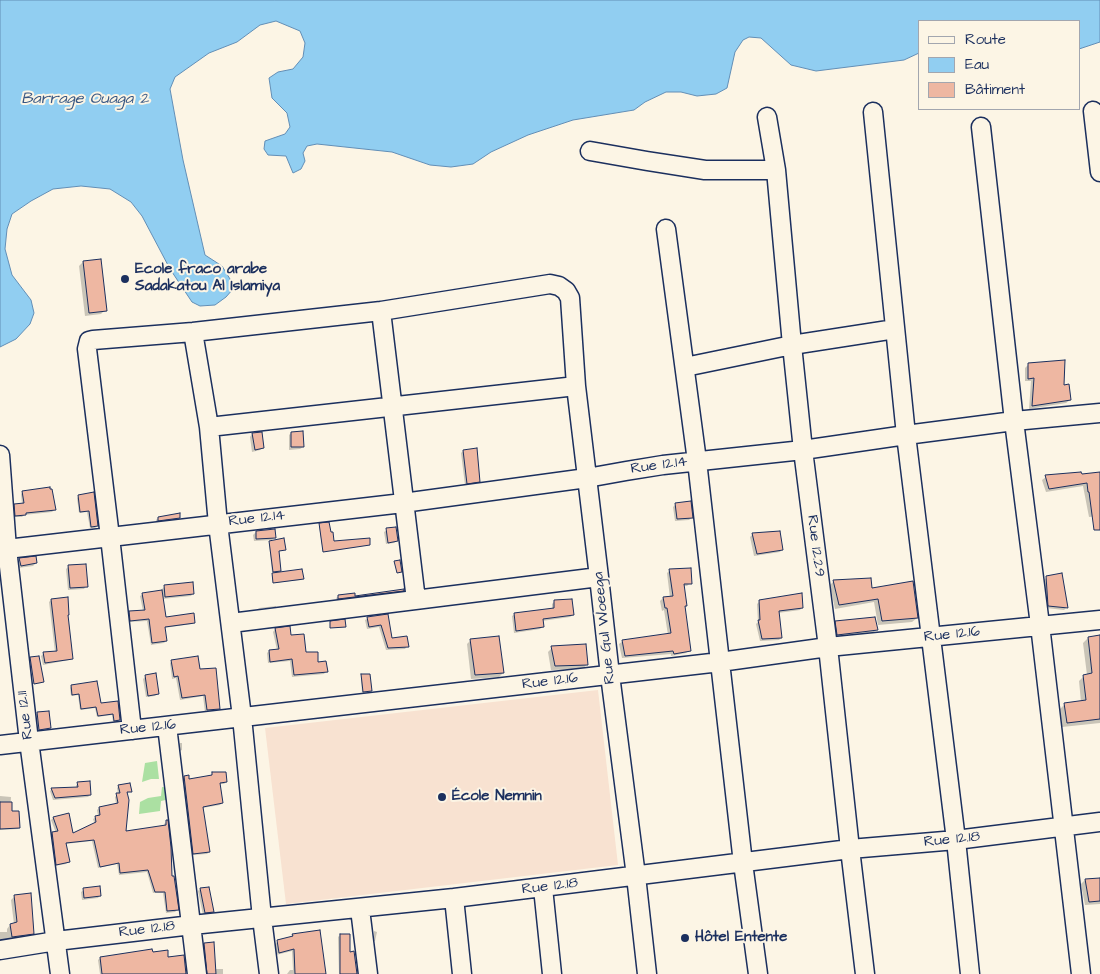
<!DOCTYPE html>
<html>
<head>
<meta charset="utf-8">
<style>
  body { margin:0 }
  #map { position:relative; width:1100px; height:974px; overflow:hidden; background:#fcf5e5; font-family:"Architects Daughter",sans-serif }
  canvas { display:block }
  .legend { position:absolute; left:918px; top:20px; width:162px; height:90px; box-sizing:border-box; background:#fcf5e5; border:1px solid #a2a6af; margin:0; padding:6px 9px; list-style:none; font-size:15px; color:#1b2f5e }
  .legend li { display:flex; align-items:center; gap:10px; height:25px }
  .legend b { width:25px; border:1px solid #a2a6af }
</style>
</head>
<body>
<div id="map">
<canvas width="1100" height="974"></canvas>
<ul class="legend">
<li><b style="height:6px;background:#fcf5e5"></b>Route</li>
<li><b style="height:14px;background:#91cef1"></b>Eau</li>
<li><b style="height:14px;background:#eeb7a2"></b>Bâtiment</li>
</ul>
</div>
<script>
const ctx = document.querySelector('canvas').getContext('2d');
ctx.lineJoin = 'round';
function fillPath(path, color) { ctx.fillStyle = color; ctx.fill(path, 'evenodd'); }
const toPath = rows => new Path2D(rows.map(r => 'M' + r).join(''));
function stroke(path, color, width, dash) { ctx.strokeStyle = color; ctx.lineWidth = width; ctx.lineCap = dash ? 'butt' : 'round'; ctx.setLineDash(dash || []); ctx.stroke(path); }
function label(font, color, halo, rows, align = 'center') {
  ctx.font = font + ' "Architects Daughter",sans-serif'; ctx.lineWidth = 4; ctx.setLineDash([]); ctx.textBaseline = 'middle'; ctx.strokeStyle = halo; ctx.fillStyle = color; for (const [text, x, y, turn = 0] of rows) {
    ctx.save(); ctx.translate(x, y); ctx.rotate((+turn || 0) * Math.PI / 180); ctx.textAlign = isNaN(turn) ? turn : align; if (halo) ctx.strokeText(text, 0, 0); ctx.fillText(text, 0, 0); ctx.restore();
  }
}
const built = toPath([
  [598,690,618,865,286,904,265,728]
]);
const green = toPath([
  [157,761,159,779,151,779,142,782,145,763],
  [162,787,170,788,170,799,161,801,160,811,139,814,140,802,148,798,161,796]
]);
const water = toPath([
  [0,0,1100,0,1100,42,1079,49,1079,21,919,21,919,53,904,60,816,71,791,65,761,38,749,37,743,40,735,52,727,88,716,94,697,96,681,92,666,92,645,102,634,110,573,120,528,135,491,152,473,164,451,167,430,165,392,152,317,144,307,146,303,153,305,161,301,169,293,173,286,156,268,155,264,149,265,141,285,134,290,127,287,113,272,98,269,78,278,72,293,69,303,57,305,43,300,31,276,21,260,25,237,42,209,53,175,77,170,89,183,160,205,255,222,266,230,279,233,289,226,297,215,305,200,306,192,302,170,269,142,216,131,202,110,189,81,186,53,189,31,201,12,214,7,229,5,249,12,275,31,300,34,313,30,324,16,339,0,347,0,0]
]);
const shadow = toPath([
  [100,260,105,310,101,314,85,316,79,266,83,262],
  [1029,364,1063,386,1070,400,1066,403,1029,409,1031,381,1025,381,1025,368],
  [291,433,303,447,300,449,289,450,289,435],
  [252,434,263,447,260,450,252,452,250,437],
  [463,451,479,481,476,484,465,485,461,453],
  [1100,473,1100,516,1089,517,1083,486,1046,492,1042,480,1046,477,1081,476],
  [23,492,54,510,52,512,24,515,22,517,13,517,13,507,15,505,22,504,21,494],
  [93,494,97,526,95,528,90,528,87,512,79,513,77,498,79,496],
  [676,504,692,517,689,520,675,521,673,507],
  [158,518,179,518,176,520,156,523,156,520],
  [320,525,333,542,369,545,323,552,319,526],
  [387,530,397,541,394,543,386,544,384,532],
  [256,532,274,537,272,540,254,541,253,535],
  [753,534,782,549,780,552,754,556,750,537],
  [270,542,285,550,278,551,279,571,276,574,302,579,301,580,273,583,272,575,275,572,272,572,269,543],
  [20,559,36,563,33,566,18,568,17,562],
  [69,566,86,586,84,589,68,590,66,569],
  [670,570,690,583,687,586,683,586,686,606,684,608,689,650,686,653,671,656,671,654,622,658,619,644,623,641,668,635,664,610,662,611,660,601,663,598,670,598,667,573],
  [1047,577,1066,608,1064,610,1046,608,1044,580],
  [834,581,871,589,917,618,912,622,878,625,874,602,835,609,830,585],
  [165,586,193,593,191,596,162,599,165,619,194,622,192,624,164,628,166,641,164,643,151,645,147,621,128,622,128,614,130,612,143,611,140,596,143,594,162,591,162,589],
  [402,591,401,592,337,600,336,598,339,596,354,597],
  [51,600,67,616,72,658,69,660,43,665,41,656,44,653,55,652,49,602],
  [760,601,802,607,800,610,778,613,781,638,779,640,760,641,756,624,758,622,757,604],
  [554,602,573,615,570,617,542,621,543,626,540,629,514,633,512,616,515,614,552,610,552,604],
  [276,606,276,607,258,609,259,608],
  [387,615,391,640,407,646,405,649,386,650,379,627,367,629,365,620,368,618],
  [836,622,876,630,874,632,835,637,833,625],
  [275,629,290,636,305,654,326,671,324,674,292,677,290,661,268,663,267,653,269,651,277,650,273,632],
  [1100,637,1100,723,1062,727,1060,709,1065,704,1081,702,1079,681,1084,676,1087,675,1083,643,1088,638],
  [471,640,503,673,499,677,471,679,467,644],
  [552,648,587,664,583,669,551,670,548,652],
  [31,658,42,682,41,683,33,684,30,659],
  [172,661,199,671,219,708,217,711,205,712,203,696,180,700,176,678,172,679,170,663],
  [146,676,158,693,155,696,146,697,143,679],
  [362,676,371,691,370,692,362,693,361,677],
  [71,686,100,704,117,702,119,720,117,722,113,722,112,715,97,717,95,708,80,710,78,695,71,696,70,688],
  [37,713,50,728,47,731,37,732,35,716],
  [180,743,182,743,182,750,180,751,179,744],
  [213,773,226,782,224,784,218,784,222,803,220,805,202,808,209,852,207,854,192,855,182,779,184,777,188,780,211,775],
  [78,784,90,795,88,797,53,800,50,791,52,789,76,788,76,785],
  [119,786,130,791,126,794,125,833,165,827,164,824,167,821,171,878,177,910,175,912,166,913,163,893,153,893,147,872,119,875,117,864,98,868,92,841,65,844,68,862,66,864,54,866,50,835,52,833,56,833,51,820,53,818,72,835,95,825,93,819,98,816,97,810,99,808,116,804,115,797,118,794,117,788],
  [0,796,11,797,10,813,19,828,18,829,0,830],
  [1085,880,1100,880,1100,904,1085,905,1081,884],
  [200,889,208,889,212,912,210,914,203,915,198,891],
  [84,890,100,895,98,898,82,900,81,892],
  [15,896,33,933,29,937,0,942,0,932,7,932,7,929,10,925,14,924,11,900],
  [374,931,377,932,375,941,374,941],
  [293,935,325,974,287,974,290,970,293,970,292,951,276,955,275,944,278,941,291,937],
  [340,935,349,953,356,974,339,974,338,937],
  [204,944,215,969,223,969,223,974,206,974,203,946],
  [152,953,167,959,185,974,100,974,98,960,100,958]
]);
const building = toPath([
  [101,259,107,311,89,313,83,261,101,259],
  [1065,360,1064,385,1069,384,1071,400,1032,406,1034,378,1028,379,1028,363,1065,360],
  [303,431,304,447,291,447,291,432,303,431],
  [262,432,264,448,255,450,252,433,262,432],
  [477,448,480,482,467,484,463,450,477,448],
  [1081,472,1082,474,1100,472,1100,530,1094,530,1089,492,1088,492,1087,483,1049,489,1045,475,1081,472],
  [50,487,50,489,52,489,56,510,26,513,26,515,15,516,14,504,24,503,22,491,50,487],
  [94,492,98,526,91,527,89,511,80,512,78,495,94,492],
  [691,501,693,518,677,519,675,503,691,501],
  [180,513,180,518,158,521,158,517,180,513],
  [329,522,331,532,333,532,334,541,370,538,370,545,323,552,319,523,329,522],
  [396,527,398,541,388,543,386,528,396,527],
  [275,529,276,538,256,539,256,531,275,529],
  [780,531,783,550,757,554,752,533,780,531],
  [284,538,286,550,279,551,281,571,273,572,269,541,284,538],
  [36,556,37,563,21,566,19,558,36,556],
  [400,560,402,572,397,573,394,561,400,560],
  [86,564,88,587,70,588,68,565,86,564],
  [691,568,692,584,684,584,687,606,685,606,691,651,674,654,673,651,625,656,622,640,671,633,667,608,665,608,663,597,673,596,669,569,691,568],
  [302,569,304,579,273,583,272,573,302,569],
  [1062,573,1068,608,1048,606,1046,576,1062,573],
  [871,578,872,588,913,581,918,618,882,621,878,599,839,605,833,580,871,578],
  [193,582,194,594,165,597,164,585,193,582],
  [404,589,404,591,338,599,338,595,355,593,355,596,404,589],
  [162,590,166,617,194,613,195,623,165,627,167,641,152,643,149,619,130,621,129,611,145,610,142,593,162,590],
  [802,593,803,608,779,611,782,638,762,639,758,620,760,620,759,600,802,593],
  [68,597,69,615,68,615,73,659,45,663,43,652,57,651,51,599,68,597],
  [572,599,574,615,543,619,544,627,516,631,514,613,554,608,554,600,572,599],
  [388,614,392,638,407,636,409,647,388,648,381,625,369,627,367,617,388,614],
  [875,617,878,630,837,635,835,621,875,617],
  [345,619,346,627,330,628,330,621,345,619],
  [290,626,291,635,304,634,306,652,318,652,318,662,326,661,328,672,294,675,292,659,270,662,269,650,279,649,275,628,290,626],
  [1100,635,1100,719,1067,723,1064,703,1086,700,1083,675,1092,673,1088,637,1100,635],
  [499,636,504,673,475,675,470,639,499,636],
  [586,644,588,665,555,666,551,646,586,644],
  [39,656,44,682,34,684,30,657,39,656],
  [198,656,200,669,216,668,220,709,207,710,205,695,182,698,178,676,174,677,171,660,198,656],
  [156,673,159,694,148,696,145,675,156,673],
  [361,674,370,674,372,691,363,692,361,674],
  [97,681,101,703,118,701,120,720,114,721,113,714,98,716,96,707,81,709,79,694,72,695,71,685,97,681],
  [49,711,51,728,39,730,37,712,49,711],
  [212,772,226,772,227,782,220,783,223,803,203,807,210,852,193,854,184,776,189,775,189,779,212,775,212,772],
  [90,781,91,795,55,798,51,788,78,787,77,782,90,781],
  [130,783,132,792,127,792,129,800,126,831,166,825,166,820,168,820,171,847,172,876,174,876,179,910,167,911,165,892,155,892,148,870,120,873,119,863,100,867,94,840,66,843,70,862,56,865,52,832,58,831,53,817,69,813,73,833,96,822,95,816,100,815,99,807,118,803,116,793,120,793,118,785,130,783],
  [0,802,12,802,12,811,19,811,20,828,0,829,0,802],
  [1100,878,1100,901,1089,902,1085,879,1100,878],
  [100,886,101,896,84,898,83,888,100,886],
  [209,887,214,912,205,913,200,888,209,887],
  [31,893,34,934,12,937,10,924,17,922,14,895,31,893],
  [320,930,326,974,295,974,294,949,279,953,277,940,293,936,292,934,320,930],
  [340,934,350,934,350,952,354,951,357,974,340,974,340,934],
  [214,942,216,974,207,974,204,943,214,942],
  [152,949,153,952,168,950,168,957,184,955,186,974,102,974,100,957,152,949]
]);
const minor = toPath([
  [1093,111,1100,172],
  [873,112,906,435,956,840,970,974],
  [767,117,776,170,792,345,803,450,828,647,850,849,865,974],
  [981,127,1014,421,1040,625,1081,974],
  [590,151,647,161,705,170,776,170],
  [666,229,697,461,743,863,758,974],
  [381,311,416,600],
  [193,332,209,427,218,524,242,717,262,918,269,974],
  [685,367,792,345,895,329],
  [209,427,576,386],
  [0,455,7,549,29,741,60,974],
  [7,549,403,503,587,478,626,471,663,465,803,450,906,435,1014,421,1100,413],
  [231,623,599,577],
  [167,726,197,974],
  [132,730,110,537,87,349,89,341,93,340,193,332,381,311,550,284,559,286,566,291,570,298,576,386,599,577,610,675,636,876,647,974],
  [0,745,720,662,828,647,1100,620],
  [543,888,552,974],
  [454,898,462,974],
  [360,909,368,974],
  [0,950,56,941,192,925,454,898,850,849,956,840,1100,822]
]);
const markers = [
  [125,279,5,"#1b2f5e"],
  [442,797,5,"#1b2f5e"],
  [685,938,5,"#1b2f5e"]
];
const poiNames = [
  ["Ecole fraco arabe",135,270],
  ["Sadakatou Al Islamiya",135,287],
  ["École Nemnin",452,797],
  ["Hôtel Entente",695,938]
];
const streetNames = [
  ["Rue 12.14",659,466,-8],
  ["Rue 12.14",257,519,-7],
  ["Rue 12.29",815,546,83],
  ["Rue Gul Woeega",605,628,-96],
  ["Rue 12.16",952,635,-6],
  ["Rue 12.16",550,682,-7],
  ["Rue 12.11",26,715,-97],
  ["Rue 12.16",148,728,-6],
  ["Rue 12.18",952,840,-6],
  ["Rue 12.18",550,887,-7],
  ["Rue 12.18",147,930,-7]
];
const waterNames = [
  ["Barrage Ouaga 2",85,100]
];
fillPath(built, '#f8e2d1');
fillPath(green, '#abe0a2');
fillPath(water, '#91cef1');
stroke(water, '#628eb6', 1);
fillPath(shadow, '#0003');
fillPath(building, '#eeb7a2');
stroke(building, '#1b2f5e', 1);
stroke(minor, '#1b2f5e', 21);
stroke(minor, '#fcf5e5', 18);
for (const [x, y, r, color] of markers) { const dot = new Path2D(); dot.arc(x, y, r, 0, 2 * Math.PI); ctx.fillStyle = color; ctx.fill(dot); stroke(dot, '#fcf5e5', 2); }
label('bold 15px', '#1b2f5e', '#fcf5e5', poiNames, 'left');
label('15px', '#1b2f5e', '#fcf5e5', streetNames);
label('italic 16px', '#385783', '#fcf5e5', waterNames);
</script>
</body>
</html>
